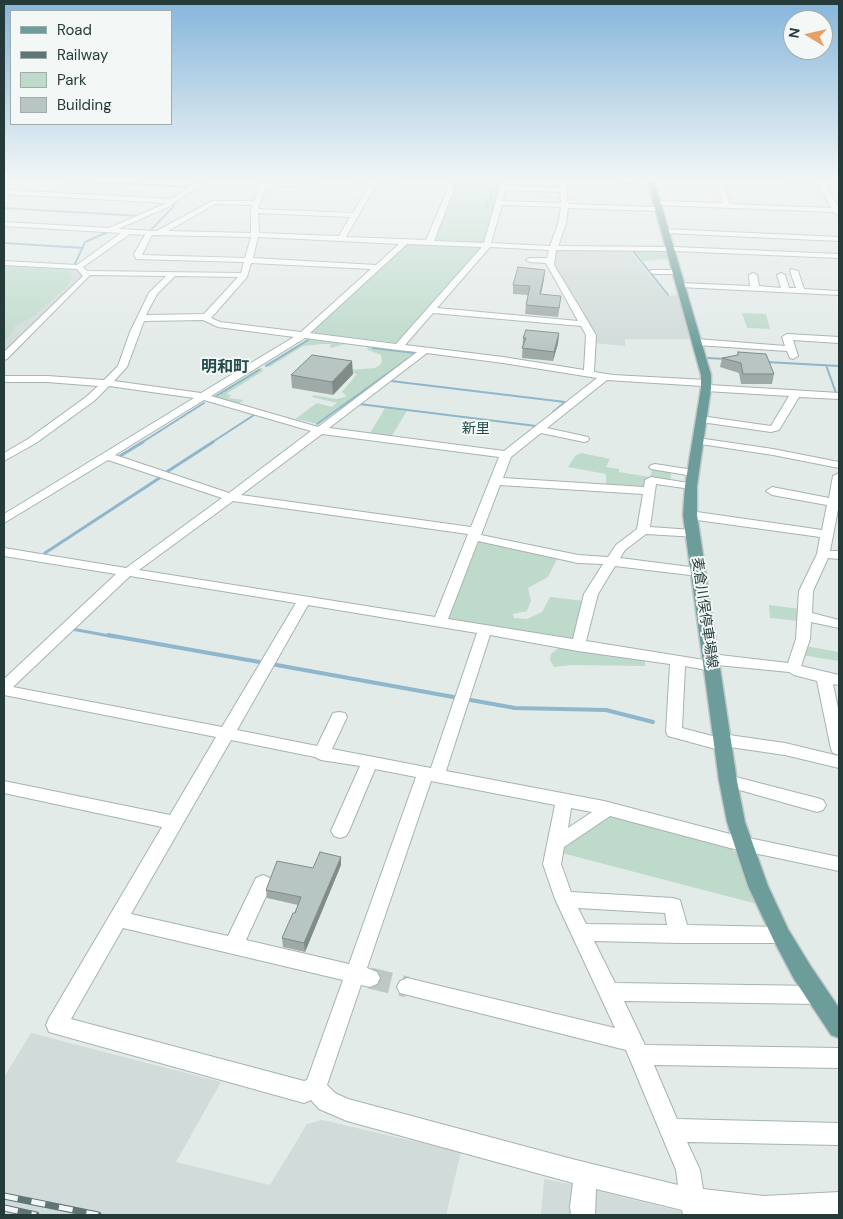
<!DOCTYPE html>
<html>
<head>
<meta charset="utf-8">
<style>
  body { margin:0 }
  #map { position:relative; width:843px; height:1219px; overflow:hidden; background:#e3ebe9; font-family:"DM Sans",sans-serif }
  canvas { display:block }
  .frame { position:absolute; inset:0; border:5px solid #243b39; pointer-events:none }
  .legend { position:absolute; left:10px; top:10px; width:162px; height:115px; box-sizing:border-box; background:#f3f8f7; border:1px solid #a0acab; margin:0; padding:6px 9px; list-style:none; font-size:15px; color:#243b39 }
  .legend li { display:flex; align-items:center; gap:10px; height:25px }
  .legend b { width:25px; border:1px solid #a0acab }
  .north { position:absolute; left:783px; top:10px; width:50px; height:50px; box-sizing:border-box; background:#f3f8f7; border:1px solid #a0acab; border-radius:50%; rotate:279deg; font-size:14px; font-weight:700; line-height:20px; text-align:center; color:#243b39 }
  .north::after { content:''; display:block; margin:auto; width:18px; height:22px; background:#e5a067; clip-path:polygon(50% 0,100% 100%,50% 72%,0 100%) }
</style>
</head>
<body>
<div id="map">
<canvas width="843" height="1219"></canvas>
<div class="frame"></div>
<ul class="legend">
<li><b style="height:6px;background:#6c9d9a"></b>Road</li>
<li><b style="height:6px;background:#5f7675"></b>Railway</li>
<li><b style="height:14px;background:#bedacb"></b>Park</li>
<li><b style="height:14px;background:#b8c6c3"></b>Building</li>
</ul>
<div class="north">N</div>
</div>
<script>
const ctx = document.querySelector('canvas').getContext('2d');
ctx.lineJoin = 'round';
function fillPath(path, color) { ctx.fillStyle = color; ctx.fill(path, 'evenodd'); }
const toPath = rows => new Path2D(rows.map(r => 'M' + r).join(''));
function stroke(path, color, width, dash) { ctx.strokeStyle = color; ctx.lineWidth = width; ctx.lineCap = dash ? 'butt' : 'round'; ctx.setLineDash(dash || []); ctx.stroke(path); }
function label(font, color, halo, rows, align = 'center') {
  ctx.font = font + ' "DM Sans","Noto Sans JP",sans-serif'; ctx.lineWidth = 4; ctx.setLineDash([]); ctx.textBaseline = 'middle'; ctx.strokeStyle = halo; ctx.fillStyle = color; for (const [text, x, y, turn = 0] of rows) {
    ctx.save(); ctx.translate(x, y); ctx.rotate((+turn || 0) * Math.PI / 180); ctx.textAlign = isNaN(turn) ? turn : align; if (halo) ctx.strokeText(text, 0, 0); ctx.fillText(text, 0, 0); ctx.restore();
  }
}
const built = toPath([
  [556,250,628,250,631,252,667,296,678,295,690,339,625,339,625,346,594,343,555,267],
  [4,264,73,268,77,268,83,277,4,353],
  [31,1033,221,1082,176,1162,270,1185,307,1124,322,1120,461,1152,446,1215,4,1215,4,1077],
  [544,1179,570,1184,695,1215,541,1215]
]);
const green = toPath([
  [449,180,499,180,500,183,485,243,434,240,454,192],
  [410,244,482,248,398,343,315,333,312,331,406,245],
  [634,250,667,251,669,259,643,261],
  [4,266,67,270,72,276,69,284,34,316,15,326,10,336,4,340],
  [742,313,766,314,770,329,747,328],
  [308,339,345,344,331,348,330,347,331,344,324,344,303,346,269,367,264,365],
  [368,347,416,353,319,424,295,419,317,403,332,407,337,403,312,397,314,395,336,399,345,397,346,395,342,392,357,374,346,372,349,370,375,368,380,365,382,362,381,355,371,351,367,349],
  [259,368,262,368,263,371,226,394,231,395,228,398,244,400,238,404,215,398,216,395],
  [385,408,407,411,391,437,369,435],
  [581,453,610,459,606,467,619,469,619,472,650,477,653,468,672,470,670,481,650,478,646,488,606,486,606,474,568,467,575,456],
  [479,541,557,559,548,577,528,588,531,601,527,611,513,614,514,618,527,619,542,612,550,597,584,601,573,641,446,619],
  [769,605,800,609,799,621,770,618],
  [561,646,645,659,645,666,572,665,554,667,550,660,551,654],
  [805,646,839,652,839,661,801,655],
  [608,815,730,847,737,854,757,904,562,853,563,849]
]);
const streamFar2 = toPath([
  [47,180,192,187],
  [490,200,493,190],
  [486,207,487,200],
  [4,208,140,216],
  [150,231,173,207,176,201],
  [4,243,83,248],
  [633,251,668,295],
  [74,266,85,242,110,231],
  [373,348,415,353,413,355],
  [708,358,725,359],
  [766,362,839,366],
  [826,365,836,393],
  [266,366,308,340],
  [391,381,565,402,553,412],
  [216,396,259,370],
  [359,404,536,426],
  [317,424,408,359],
  [141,443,204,403],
  [211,443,254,415]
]);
const streamFar1 = toPath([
  [120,456,143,442],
  [165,473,213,442],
  [45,553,161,477],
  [72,629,115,637]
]);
const stream = toPath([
  [108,635,265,663],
  [271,664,459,698],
  [465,699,515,708,606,710,653,722]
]);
const minorTunnel = toPath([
  [370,978,407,987]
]);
const minor = toPath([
  [4,180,11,180,4,185,4,180],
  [200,180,208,180,168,207,118,229,157,231,212,201,254,201,262,180,268,180,267,183,412,180,377,183,346,237,426,240,447,191,443,180,449,180,453,191,434,241,484,243,501,183,499,180,505,180,506,186,560,188,559,180,565,180,568,204,658,207,661,209,658,211,568,208,566,224,558,246,675,247,839,254,839,258,675,251,556,250,554,265,596,335,594,372,613,375,706,380,711,383,709,385,839,393,839,399,799,397,779,430,771,432,701,422,696,419,701,416,771,426,789,396,706,391,701,388,703,386,607,380,547,428,588,437,589,439,588,441,584,442,541,433,511,457,503,478,644,487,645,480,651,477,695,484,697,486,695,488,691,489,656,484,650,527,693,530,699,534,697,537,646,534,625,550,620,558,698,568,705,572,698,576,615,566,598,594,586,641,704,660,706,656,711,654,788,663,796,639,799,591,817,554,820,537,690,519,684,515,690,511,822,530,827,505,772,495,766,491,772,487,829,498,833,476,839,473,839,504,830,551,839,551,839,559,828,558,813,591,812,613,839,620,839,628,811,622,810,639,801,666,839,675,839,685,833,684,839,713,839,755,833,753,831,749,817,681,794,675,789,672,718,665,717,669,712,671,685,666,682,728,716,737,722,734,785,743,839,756,839,768,785,755,730,747,723,751,668,736,666,732,670,664,578,651,490,635,446,771,604,801,730,834,839,857,839,871,730,848,610,816,564,847,561,864,571,892,673,898,680,900,687,925,781,927,788,929,791,935,788,941,781,943,679,943,594,941,615,983,817,986,824,988,827,995,824,1002,817,1004,624,1001,645,1045,839,1048,839,1068,654,1065,677,1119,839,1123,839,1145,687,1142,700,1170,703,1189,764,1196,839,1192,839,1215,707,1214,707,1215,683,1215,682,1210,596,1189,595,1215,571,1215,570,1206,573,1183,347,1121,319,1109,311,1100,304,1103,49,1032,46,1025,49,1018,162,827,4,793,4,781,170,815,216,737,4,695,4,679,116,574,4,556,4,548,126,568,222,498,108,460,4,523,4,514,194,398,109,386,94,401,36,443,4,461,4,453,28,439,86,397,98,386,47,382,4,382,4,376,47,376,104,380,118,366,130,332,149,293,166,276,90,275,7,359,4,360,4,352,83,276,77,269,4,265,4,261,77,265,121,233,4,226,4,222,109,228,167,203,4,194,4,190,172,199,200,180],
  [370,183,353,213,258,209,266,187,370,183],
  [506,190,560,192,561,203,503,201,506,190],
  [215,204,253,205,251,211,251,233,168,231,215,204],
  [502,205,561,207,558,224,550,246,491,243,502,205],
  [258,213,350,217,339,236,259,233,258,213],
  [130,234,145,235,134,254,136,259,244,262,241,273,87,271,83,267,130,234],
  [152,235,251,237,245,258,142,255,152,235],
  [258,237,341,241,399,244,376,265,253,258,258,237],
  [407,244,482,247,396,344,310,333,407,244],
  [490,247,549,250,547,258,530,258,526,260,530,262,546,263,578,321,437,308,490,247],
  [251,263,371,269,301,332,220,322,211,318,247,277,251,263],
  [175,276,238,277,204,314,146,315,157,294,175,276],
  [433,313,581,326,586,335,584,370,503,357,405,345,433,313],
  [203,320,218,327,294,337,201,393,114,381,127,367,144,321,203,320],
  [305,338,398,350,417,352,318,427,211,396,305,338],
  [427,353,503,363,597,378,504,451,329,428,427,353],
  [204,400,311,431,229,493,115,455,204,400],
  [322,434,499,457,471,527,241,495,322,434],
  [500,485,643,494,637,529,616,545,608,557,578,555,481,535,500,485],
  [233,501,468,534,435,617,139,570,233,501],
  [478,541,578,563,603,564,584,594,573,639,448,619,478,541],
  [130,576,296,603,222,727,13,687,130,576],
  [308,605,477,633,431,768,332,749,347,717,345,713,339,712,333,713,317,746,237,730,308,605],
  [231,740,315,757,321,760,360,766,331,831,334,836,340,838,346,836,349,831,375,769,416,777,349,964,246,940,272,883,270,878,263,875,256,878,228,936,131,914,231,740],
  [431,781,555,805,543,864,555,899,615,1028,407,978,400,981,397,987,400,993,626,1050,676,1170,678,1185,572,1159,348,1099,335,1093,327,1085,361,985,370,987,377,984,380,978,377,972,367,968,431,781],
  [571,808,592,812,568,828,571,808],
  [578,908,665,913,667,925,586,924,578,908],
  [123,928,343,980,307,1080,304,1081,71,1019,123,928],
  [604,180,641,180,654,183,651,185,604,180],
  [716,180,722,180,730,204,832,208,818,184,772,180,839,181,839,185,825,184,839,208,839,216,834,212,657,205,654,203,657,201,723,203,716,180],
  [662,229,839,237,839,241,665,233,662,233,662,229],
  [791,269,798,271,804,289,839,291,839,295,680,287,676,285,680,283,750,286,749,275,753,273,757,275,759,286,781,288,777,275,781,273,785,275,789,288,796,288,790,271,791,269],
  [651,270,676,270,680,272,676,274,654,274,650,272,651,270],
  [787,334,839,337,839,343,793,340,798,356,793,359,790,358,787,351,697,345,692,342,697,339,785,346,782,337,787,334],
  [698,438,773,449,839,462,839,468,773,455,694,443,693,441,694,439,698,438],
  [655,464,693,470,699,473,693,476,651,469,649,467,651,465,655,464],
  [728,775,817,798,823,800,826,805,823,810,817,812,722,785,720,781,722,777,728,775]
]);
const major = toPath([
  [647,180,654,180,711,375,711,388,697,486,697,515,737,781,745,822,768,886,788,929,810,965,839,1008,839,1038,831,1035,794,979,774,941,748,886,727,822,719,781,683,515,685,486,701,388,701,375,647,180]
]);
const rail = toPath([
  [4,1196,98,1215],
  [4,1208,36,1215]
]);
const wall = toPath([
  [544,279,541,294,560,305,558,317,525,314,526,305,528,295,513,294,513,285],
  [559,333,558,343,553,361,522,358,523,338],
  [738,352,774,374,772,384,741,384,739,373,720,367,722,358,737,355],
  [353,374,333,395,292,388,291,375],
  [341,857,341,865,305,952,283,947,282,938,298,905,267,898,266,890]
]);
const shadedWall = toPath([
  [545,270,544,279,539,303,540,294],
  [559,333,558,343,553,361,554,352],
  [352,361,353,374,333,395,332,382],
  [341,857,341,865,305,952,304,943]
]);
const building = toPath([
  [518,267,545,270,540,294,561,296,559,308,526,305,530,286,513,285,518,267],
  [526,330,559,333,554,352,522,348,526,338,523,338,526,330],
  [738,352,766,354,774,374,743,374,741,363,722,358,738,355,738,352],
  [312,355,352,361,332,382,291,375,312,355],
  [320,852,341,857,304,943,282,938,293,913,295,913,301,897,266,890,277,861,313,868,320,852]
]);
const farQuarternames = [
  ["新里",476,429]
];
const streetNames = [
  ["麦倉川俣停車場線",704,613,82]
];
const farDistrictnames = [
  ["明和町",225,368]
];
fillPath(built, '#d1dbd9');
fillPath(green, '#bedacb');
stroke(streamFar2, '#90b6cb', 2);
stroke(streamFar1, '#90b6cb', 3);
stroke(stream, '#90b6cb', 4);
stroke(minorTunnel, '#bdc8c6', 21, [21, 11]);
stroke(minor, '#a6b3b1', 2);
stroke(major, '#c2c8c8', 3);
fillPath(minor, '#fff');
fillPath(major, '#6c9d9a');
stroke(rail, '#5f7675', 7);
stroke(rail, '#f3f8f7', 5, [14]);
fillPath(wall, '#9eaaa8');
fillPath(shadedWall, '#818b88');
fillPath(building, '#b8c6c3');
stroke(building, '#818b88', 1);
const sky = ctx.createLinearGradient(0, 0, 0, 351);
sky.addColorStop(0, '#85b5dc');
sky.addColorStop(0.51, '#f2f6f5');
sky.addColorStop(1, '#f2f6f500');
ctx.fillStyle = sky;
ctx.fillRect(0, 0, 843, 351);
label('14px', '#224b4a', '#f3f8f7', farQuarternames);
label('14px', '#243b39', '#f3f8f7', streetNames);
label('bold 16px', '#224b4a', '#f3f8f7', farDistrictnames);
</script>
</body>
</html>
